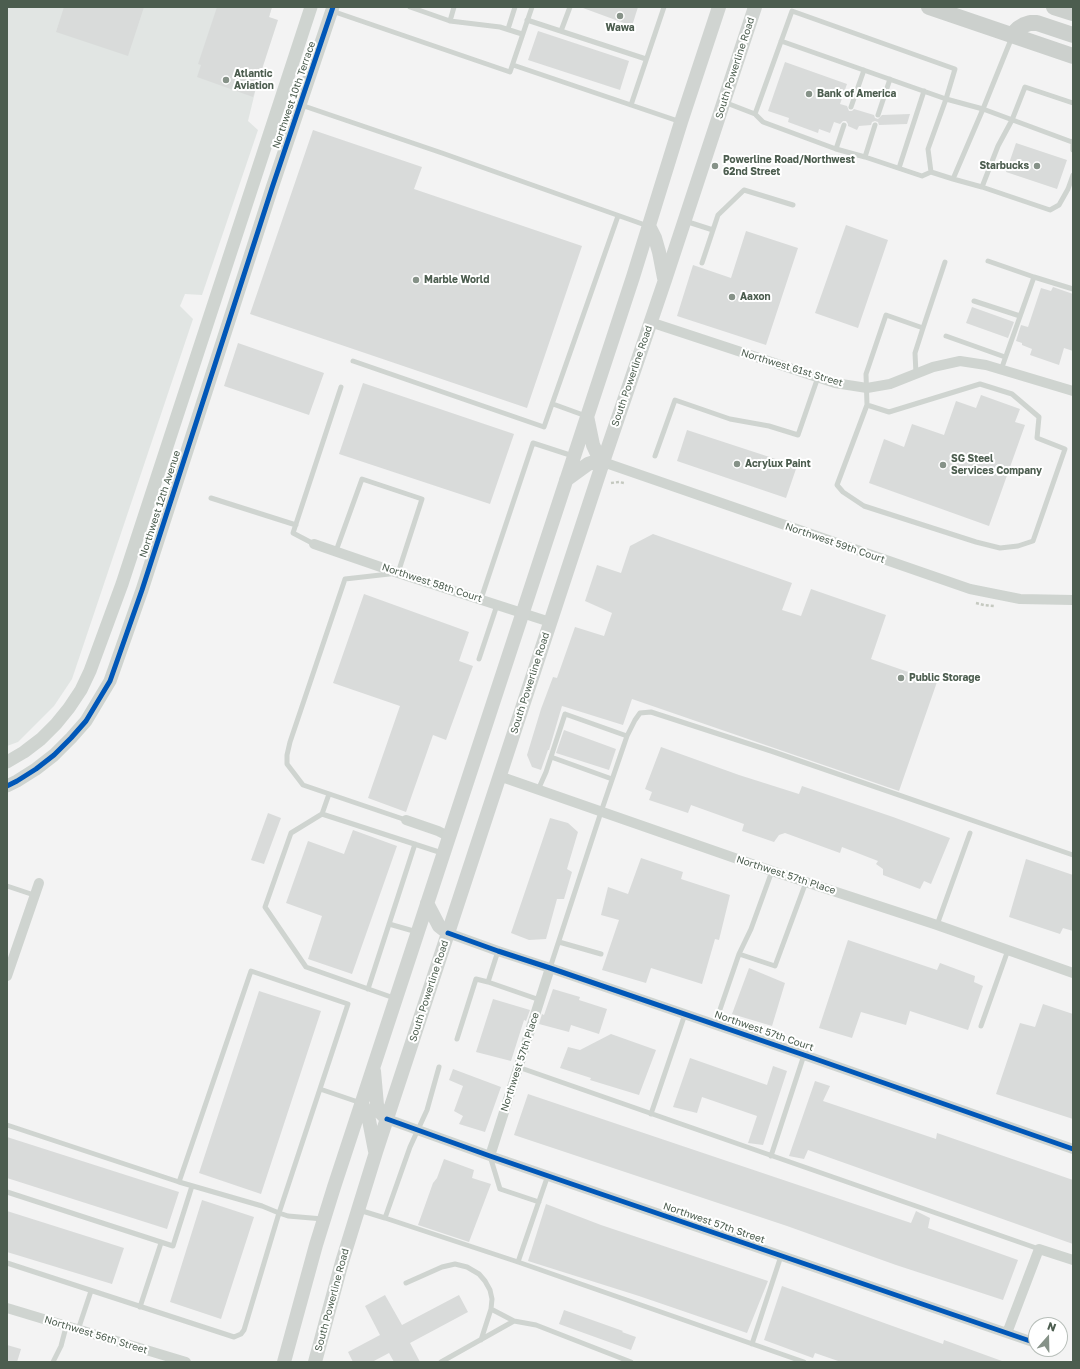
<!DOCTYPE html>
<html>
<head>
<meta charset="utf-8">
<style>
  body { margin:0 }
  #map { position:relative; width:1080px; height:1369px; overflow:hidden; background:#f3f3f3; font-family:"Golos Text",sans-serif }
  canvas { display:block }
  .frame { position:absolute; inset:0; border:8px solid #4c5d4f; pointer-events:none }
  .north { position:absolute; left:1028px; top:1317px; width:40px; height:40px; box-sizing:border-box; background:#fff; border:1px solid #b7beb9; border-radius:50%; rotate:20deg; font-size:11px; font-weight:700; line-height:16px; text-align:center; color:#4c5d4f }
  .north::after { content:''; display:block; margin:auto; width:14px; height:18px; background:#869288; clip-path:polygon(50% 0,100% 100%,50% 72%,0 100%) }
</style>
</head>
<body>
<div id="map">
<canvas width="1080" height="1369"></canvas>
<div class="frame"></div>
<div class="north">N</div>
</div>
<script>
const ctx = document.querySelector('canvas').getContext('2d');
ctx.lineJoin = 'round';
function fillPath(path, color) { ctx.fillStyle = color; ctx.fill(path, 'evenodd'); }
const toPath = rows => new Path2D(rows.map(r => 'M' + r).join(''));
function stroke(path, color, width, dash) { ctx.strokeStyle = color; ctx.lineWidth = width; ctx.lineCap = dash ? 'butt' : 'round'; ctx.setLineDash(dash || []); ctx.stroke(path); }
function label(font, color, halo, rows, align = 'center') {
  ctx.font = font + ' "Golos Text",sans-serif'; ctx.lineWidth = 4; ctx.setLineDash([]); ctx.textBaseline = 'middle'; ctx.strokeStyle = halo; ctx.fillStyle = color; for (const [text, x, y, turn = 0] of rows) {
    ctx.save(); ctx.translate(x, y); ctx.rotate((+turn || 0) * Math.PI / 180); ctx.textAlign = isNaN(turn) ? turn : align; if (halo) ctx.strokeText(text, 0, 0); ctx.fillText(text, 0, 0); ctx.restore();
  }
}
const airport = toPath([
  [7,7,272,7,269,17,257,84,248,121,258,130,202,295,185,294,180,306,193,319,72,679,54,706,18,742,7,746]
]);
const building = toPath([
  [64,7,144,7,128,56,56,32],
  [217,7,272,7,269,17,278,20,253,97,197,77,201,65,198,64],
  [583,7,638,7,632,26,583,8],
  [538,31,629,61,620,90,528,60],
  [785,62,847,84,840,104,847,106,849,111,852,111,854,109,874,115,875,118,878,119,882,115,910,114,907,124,879,125,878,122,875,121,872,122,871,125,859,126,857,130,848,126,848,124,846,121,843,121,840,124,834,122,830,133,819,129,818,133,788,122,789,118,768,111],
  [313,130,422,167,414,189,582,246,527,408,250,314],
  [1016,143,1067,160,1057,189,1006,172],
  [846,225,888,240,858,328,815,313],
  [746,231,798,248,766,345,677,316,693,265,731,278],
  [1053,287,1073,294,1073,351,1064,348,1059,365,1030,355,1032,349,1022,345,1022,343,1016,341,1021,325,1028,327,1041,288,1051,291],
  [972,307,1014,322,1008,338,966,323],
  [238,343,324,373,309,415,224,386],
  [363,383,514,434,490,504,339,454],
  [981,395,1020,409,1015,422,1025,425,989,526,869,483,884,439,904,447,912,424,944,435,956,401,976,408],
  [687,430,797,466,786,498,677,461],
  [653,534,792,583,782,610,801,616,811,589,886,615,871,659,937,682,899,791,632,699,623,725,562,706,549,750,548,750,541,770,532,767,527,755,541,709,553,677,557,678,575,627,604,636,612,613,585,601,597,565,621,573,630,546],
  [364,594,469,632,459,661,473,666,446,740,433,735,406,812,368,798,400,706,333,683],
  [564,730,616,749,609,770,556,753],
  [661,747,739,775,799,794,802,786,893,817,950,838,931,884,924,881,920,889,883,875,883,869,876,864,878,861,842,847,840,853,785,833,779,835,774,842,742,831,744,824,691,805,688,813,649,800,652,792,645,789],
  [268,813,281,818,264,864,251,860],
  [550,818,568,823,578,832,567,869,572,872,564,899,557,899,546,939,529,940,511,933],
  [353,830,397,846,352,974,308,959,322,916,286,903,308,841,344,854],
  [641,858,683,872,681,879,730,895,719,940,715,939,702,984,651,968,646,983,602,970,619,920,601,915,608,887,628,894],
  [1026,859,1073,875,1073,931,1063,928,1060,934,1009,917],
  [848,940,937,970,940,963,975,976,974,982,983,986,968,1030,910,1011,906,1025,861,1012,852,1038,819,1028],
  [749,968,785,983,772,1026,732,1014],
  [553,989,580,997,579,1000,607,1009,599,1034,571,1025,569,1032,539,1024,542,1014,544,1015],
  [259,991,321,1011,261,1194,199,1173],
  [493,999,530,1010,526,1021,524,1020,511,1061,476,1052],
  [1043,1004,1073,1014,1073,1119,996,1094,1020,1023,1035,1027],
  [611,1034,656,1050,639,1095,590,1080,591,1078,560,1068,568,1047,580,1050],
  [690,1058,767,1085,773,1066,787,1071,763,1145,748,1143,757,1116,702,1097,697,1113,673,1107],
  [453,1069,501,1087,485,1132,459,1124,463,1116,454,1111,463,1086,449,1080],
  [815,1081,830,1086,823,1101,936,1139,937,1133,1073,1180,1073,1244,808,1150,804,1159,789,1156],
  [528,1094,911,1223,916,1211,930,1218,928,1228,1018,1260,1003,1300,896,1265,787,1226,514,1135],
  [7,1137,179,1192,167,1229,7,1178],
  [444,1159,474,1170,472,1178,491,1184,469,1242,418,1225,433,1183,437,1178],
  [202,1200,254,1217,221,1319,170,1302],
  [546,1204,601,1225,768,1281,747,1333,639,1296,528,1261],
  [7,1211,124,1248,112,1284,7,1252],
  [782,1286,887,1324,943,1344,944,1340,1002,1361,1002,1362,841,1362,815,1353,813,1358,764,1340],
  [385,1295,402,1325,459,1295,468,1312,410,1343,420,1362,394,1362,389,1353,372,1362,353,1362,348,1352,380,1335,365,1306],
  [564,1310,623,1331,622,1332,636,1337,631,1350,559,1324],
  [7,1345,21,1349,17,1362,7,1362]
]);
const path = toPath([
  [611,483,619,482,624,483],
  [976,603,984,605,994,606]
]);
const service = toPath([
  [410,7,450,21,500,27,522,34],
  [332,11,510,72,532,7],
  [527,20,646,59],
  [450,21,454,7],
  [508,29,515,7],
  [561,31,570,7],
  [781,41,946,99,983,109,1012,37],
  [513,65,631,105,664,7],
  [724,102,755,114,792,11,955,69,946,99,928,149,931,172],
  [1073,103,1025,87,1012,120,998,146,982,187,1050,210,1059,205,1068,189,1073,175],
  [301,105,442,153,648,226],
  [631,105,681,122],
  [851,107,864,70],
  [755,114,763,122,836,149,844,125],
  [878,115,890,79],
  [1073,141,1073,150],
  [836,149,865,157,875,125],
  [865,157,922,176,931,172,953,179,983,109,1072,142],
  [899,168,924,91],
  [953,179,982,187],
  [685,221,713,230],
  [988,261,1034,277,1001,370],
  [702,263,718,215,744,190,793,205],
  [1034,277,1073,289],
  [974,301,1020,316],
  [923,328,945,262],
  [946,336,1005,357],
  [353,361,544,427,618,216],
  [553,404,586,416],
  [867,405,889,412,980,384,1012,394,1039,417,1037,438,1065,449,1033,541,1018,546,1000,548,976,542,864,506,843,492,837,485,867,405,866,374,886,315,923,328,915,353,916,374],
  [655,456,675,400,730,419,769,426,798,435,818,377],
  [211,498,296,525],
  [314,544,293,533,341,387],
  [336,551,362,479,422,499,398,573,345,579,290,742,287,755,287,764,303,785,406,820],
  [481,599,533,443,573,456],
  [479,659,497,605],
  [551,757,612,779],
  [538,790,546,772,565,714,627,736],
  [329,794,322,814,291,833,265,907,306,967,394,998],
  [322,814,442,853],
  [7,886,34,895],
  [389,924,417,932],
  [937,925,970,833],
  [559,942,601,954],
  [498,951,488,982,540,1000],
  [739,954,751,929,772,871],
  [550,968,601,812,627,736,635,720,640,713,651,712,771,751,1073,855],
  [368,989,415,844],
  [715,1024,739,954,775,966,806,882],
  [981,1026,1008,950],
  [457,1039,476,979,488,982],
  [518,1067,1039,1249],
  [320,1089,361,1103],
  [651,1114,685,1014],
  [7,1125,179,1182],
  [490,1156,500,1189,539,1202],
  [771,1156,804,1055],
  [7,1192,173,1246,192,1186],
  [359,1210,385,1218,410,1147,427,1110,439,1067],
  [385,1218,518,1262,804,1362],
  [518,1262,548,1175],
  [7,1263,234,1337,241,1334,244,1330,279,1213,348,1004,251,971,179,1182,262,1206,279,1213,288,1216,323,1219],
  [406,1283,442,1267,455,1264,467,1267,479,1274,485,1281,490,1290,492,1299,491,1309],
  [140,1307,161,1243],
  [78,1330,91,1291],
  [481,1340,491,1309,514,1321],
  [752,1344,781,1256],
  [53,1362,61,1346,66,1327],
  [441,1362,514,1321,536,1325,631,1362]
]);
const minor = toPath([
  [650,322,835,383,867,388,890,384,933,367,960,361,986,365,1073,391],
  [603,462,970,589,1020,599,1073,600],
  [314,544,398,573,550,622],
  [499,776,772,871,937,925,1073,973],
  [406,820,438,831,448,836],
  [448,933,498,951,550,968,804,1055,1073,1149],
  [7,976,39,883],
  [387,1119,490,1156,1036,1343],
  [490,1156,550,968],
  [7,1308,186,1362],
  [1007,1333,1039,1249,1073,1260]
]);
const tertiary = toPath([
  [7,762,24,752,41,739,56,724,69,708,81,690,90,671,122,584,311,7],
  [7,786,17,781,36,769,54,755,71,738,86,721,110,681,142,590,272,188,333,7]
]);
const secondary = toPath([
  [649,226,655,238,659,252,664,278],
  [587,416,593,445,598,456,603,462],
  [566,480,588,464,594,462,603,462],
  [427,903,439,926,448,933],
  [374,1071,377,1105,379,1111,387,1119],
  [361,1103,368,1115,375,1151],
  [284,1362,316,1245,334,1187,633,277,681,122,719,7],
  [315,1362,342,1262,376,1152,603,462,665,280,755,7]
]);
const primary = toPath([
  [929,7,1073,56],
  [1054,7,1073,13],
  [1012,35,1019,28,1024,25,1030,23,1037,23,1073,35]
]);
const cycleway = toPath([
  [7,786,17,781,36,769,54,755,71,738,86,721,110,681,142,590,272,188,333,7],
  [448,933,498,951,550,968,804,1055,1073,1149],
  [387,1119,490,1156,1036,1343]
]);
const markers = [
  [620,16,4,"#869288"],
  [226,80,4,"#869288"],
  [809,94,4,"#869288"],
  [715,166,4,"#869288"],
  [1037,166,4,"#869288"],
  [416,280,4,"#869288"],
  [732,297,4,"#869288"],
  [737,464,4,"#869288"],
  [943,465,4,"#869288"],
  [901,678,4,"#869288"]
];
const poiNames = [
  ["Wawa",620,28,"center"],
  ["Atlantic",234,74],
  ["Aviation",234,86],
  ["Bank of America",817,94],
  ["Powerline Road/Northwest",723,160],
  ["62nd Street",723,172],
  ["Starbucks",1029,166,"right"],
  ["Marble World",424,280],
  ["Aaxon",740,297],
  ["SG Steel",951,459],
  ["Services Company",951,471],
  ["Acrylux Paint",745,464],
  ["Public Storage",909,678]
];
const streetNames = [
  ["South Powerline Road",735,68,-72],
  ["Northwest 10th Terrace",294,95,-71],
  ["Northwest 61st Street",792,368,17],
  ["South Powerline Road",632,376,-71],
  ["Northwest 12th Avenue",160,504,-72],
  ["Northwest 59th Court",835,543,19],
  ["Northwest 58th Court",432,583,18],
  ["South Powerline Road",530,683,-72],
  ["Northwest 57th Place",786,875,18],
  ["South Powerline Road",429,991,-72],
  ["Northwest 57th Court",764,1031,19],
  ["Northwest 57th Place",520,1062,-72],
  ["Northwest 57th Street",714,1223,19],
  ["South Powerline Road",332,1300,-75],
  ["Northwest 56th Street",96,1335,17]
];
fillPath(airport, '#e1e5e3');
fillPath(building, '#d9dbda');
stroke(path, '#c5c9c0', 2.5, [3, 2]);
stroke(service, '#cfd4d0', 5);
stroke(minor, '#cfd4d0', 10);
stroke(tertiary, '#cfd4d0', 13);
stroke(secondary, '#d0d4d1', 14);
stroke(primary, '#ccd0cd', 16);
stroke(cycleway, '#0057b8', 5);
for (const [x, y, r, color] of markers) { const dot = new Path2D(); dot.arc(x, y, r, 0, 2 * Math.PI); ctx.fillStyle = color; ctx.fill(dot); stroke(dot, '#fff', 1.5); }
label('bold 10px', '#4c5d4f', '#fff', poiNames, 'left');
label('10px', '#4c5d4f', '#fff', streetNames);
</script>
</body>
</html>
